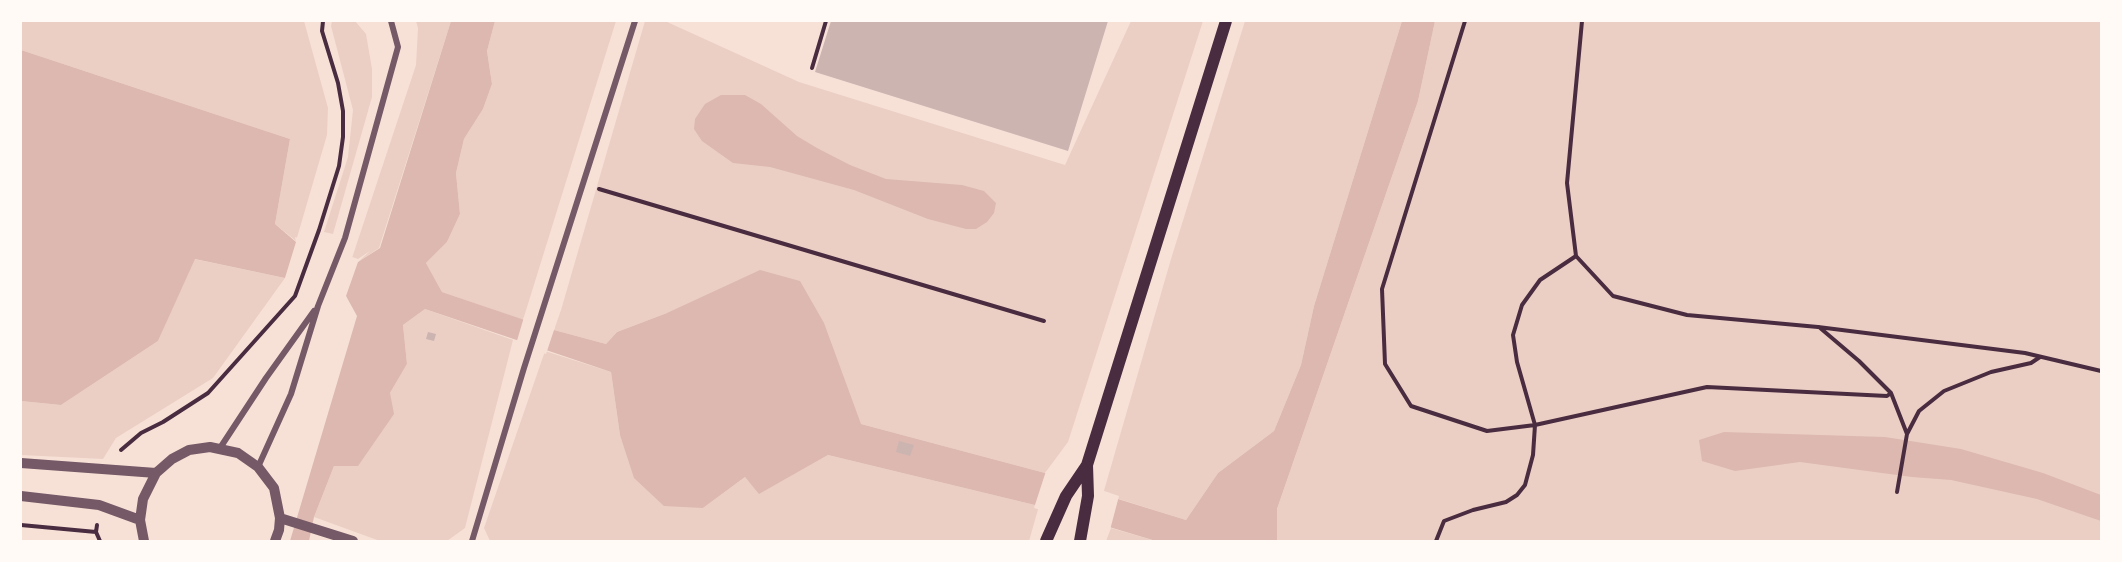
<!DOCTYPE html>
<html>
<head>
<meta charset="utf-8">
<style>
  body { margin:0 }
  #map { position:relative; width:2122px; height:562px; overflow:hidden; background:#f7e1d7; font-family:Rubik,sans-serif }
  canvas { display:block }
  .frame { position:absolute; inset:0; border:22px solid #fffaf5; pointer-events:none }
</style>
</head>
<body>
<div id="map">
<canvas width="2122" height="562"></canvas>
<div class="frame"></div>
</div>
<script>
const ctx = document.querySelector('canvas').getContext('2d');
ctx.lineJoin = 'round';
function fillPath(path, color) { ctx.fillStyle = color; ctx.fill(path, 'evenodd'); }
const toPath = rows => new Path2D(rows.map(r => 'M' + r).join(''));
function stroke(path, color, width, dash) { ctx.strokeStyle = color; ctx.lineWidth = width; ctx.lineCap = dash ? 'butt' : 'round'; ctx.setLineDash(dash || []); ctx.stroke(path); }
const green = toPath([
  [21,21,304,21,328,108,327,135,296,241,275,224,290,139,21,50],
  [332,21,355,21,366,34,372,69,372,97,333,234,324,232,348,157,353,110,331,26],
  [416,21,451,21,379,248,358,262,352,258,416,65,418,28],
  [495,21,616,21,523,320,442,292,426,263,447,242,460,214,456,173,464,139,483,109,492,84,487,51],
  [645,21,665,21,799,82,1065,165,1131,21,1203,21,1068,442,1045,473,861,424,667,313,617,332,606,344,554,330,561,310],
  [1245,21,1402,21,1314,306,1301,365,1274,431,1218,473,1186,520,1103,494,1171,259],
  [1435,21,2101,21,2101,541,1266,541,1418,101],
  [194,259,285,278,213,378,116,438,103,459,21,455,21,401,61,405,158,341],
  [425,309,513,340,465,528,447,541,380,541,314,517,334,466,390,393,407,364,403,325],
  [545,351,611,372,620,435,703,508,745,477,760,493,828,455,1039,506,1029,541,490,541,484,528],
  [1111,528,1156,541,1106,541]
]);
const water = toPath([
  [451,21,495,21,487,51,492,84,483,109,464,139,456,173,460,214,447,242,426,263,442,292,554,330,606,344,617,332,667,313,760,270,800,281,824,323,861,424,1045,473,1118,499,1186,520,1218,473,1274,431,1301,365,1314,306,1402,21,1435,21,1418,101,1277,509,1277,541,1156,541,1039,506,828,455,759,494,745,477,703,508,664,506,634,478,620,435,611,372,425,309,403,325,407,364,390,393,394,414,358,466,334,466,314,517,309,541,290,541,357,316,346,296,285,278,195,259,158,341,61,405,21,401,21,50,290,139,275,224,296,242,358,262,380,248],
  [721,95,745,95,761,104,797,136,817,148,850,165,886,179,962,185,984,191,996,203,994,213,987,222,976,229,966,229,928,219,854,190,770,167,733,163,702,141,694,129,695,119,705,104],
  [1724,432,1885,437,1961,449,2043,473,2101,495,2101,521,2037,499,1951,480,1912,477,1800,462,1735,471,1702,461,1699,440]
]);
const pier = toPath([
  [295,237,358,259,370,251,358,262,346,296,348,305,344,298,284,281,296,242],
  [524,317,555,327,546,354,516,344],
  [1046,471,1119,496,1110,530,1034,508]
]);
const building = toPath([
  [831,21,1108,21,1068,151,815,72],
  [428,332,436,334,434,341,426,339],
  [899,441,914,445,910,456,896,452]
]);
const path = toPath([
  [1465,21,1382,289,1385,364,1411,406,1487,431,1535,425,1707,387,1887,396,1891,393],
  [1582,21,1567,183,1576,256,1613,296,1687,315,1818,327,2025,353,2101,371],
  [812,68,826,21],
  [599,189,1044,321],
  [1819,327,1859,361,1891,393,1907,434,1919,411,1944,391,1991,372,2031,363,2040,357],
  [121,450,141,433,163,422,208,393,295,296,319,230,339,166,343,137,343,111,338,83,322,31,323,21],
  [1897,492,1907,434],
  [21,525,96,532],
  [97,525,96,532,100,541],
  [1436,541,1444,521,1473,510,1506,502,1517,495,1525,485,1533,455,1535,425,1517,362,1513,335,1522,305,1540,280,1576,256]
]);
const minor = toPath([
  [220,448,266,378,314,311],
  [258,467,291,394,318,306,345,238,398,47,391,21],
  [472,541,524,368,635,21]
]);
const tertiary = toPath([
  [21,463,156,473],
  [21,496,99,505,140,520],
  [280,518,353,541],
  [144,541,140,520,143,499,156,473,172,459,189,450,210,447,238,453,258,467,274,488,280,518,279,530,275,541]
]);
const secondary = toPath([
  [1046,541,1066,496,1087,465,1226,21],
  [1080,541,1088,496,1087,465]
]);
fillPath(green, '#ebcfc5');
fillPath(water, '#dcb8b0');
fillPath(pier, '#f7e1d7');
fillPath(building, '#ccb4b1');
stroke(path, '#4a2c40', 4);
stroke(minor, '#755966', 6);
stroke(tertiary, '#755966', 10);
stroke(secondary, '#4a2c40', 12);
</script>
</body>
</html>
